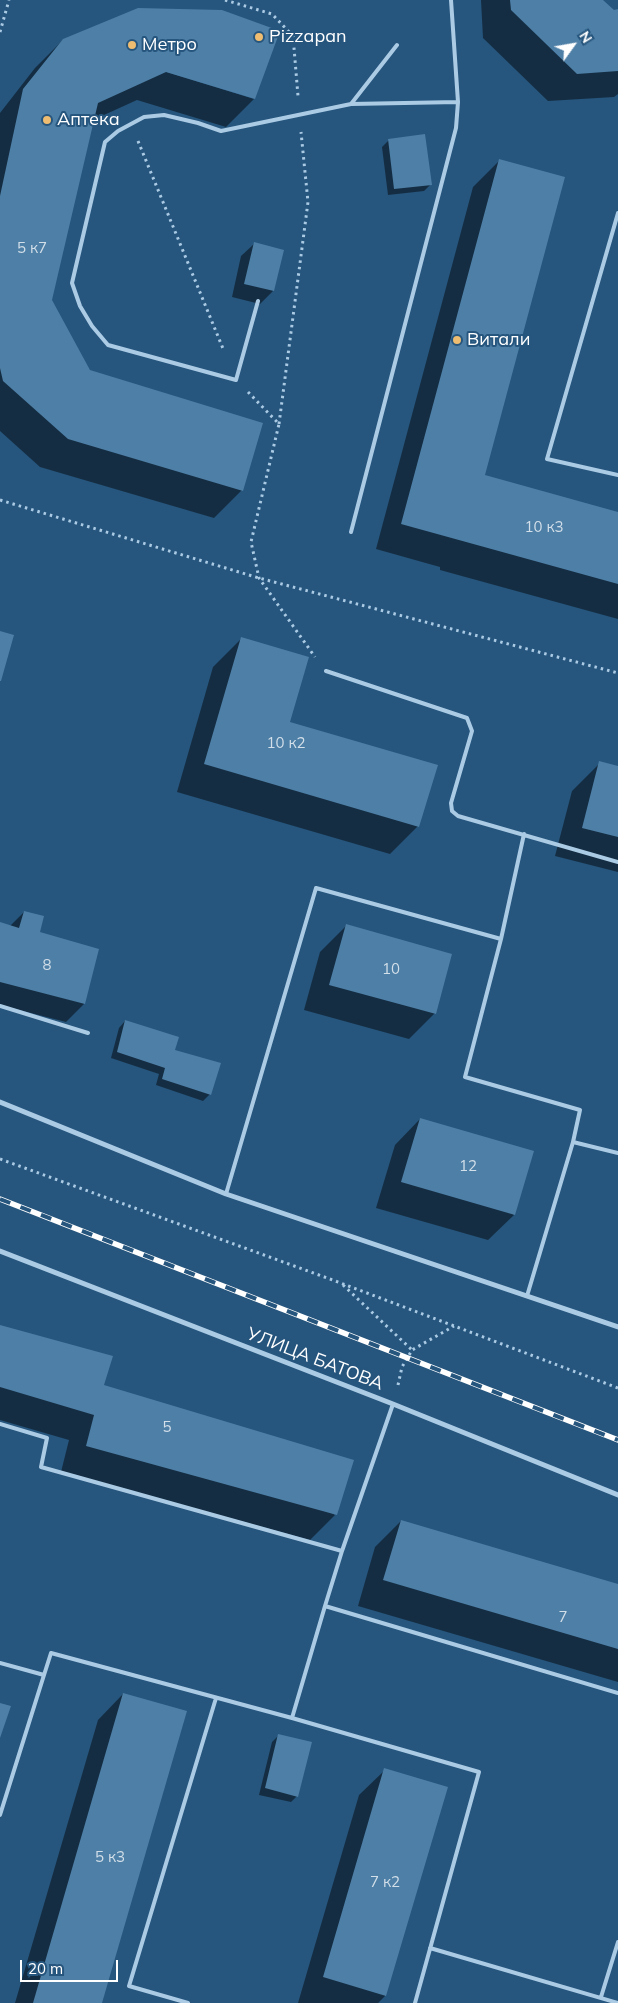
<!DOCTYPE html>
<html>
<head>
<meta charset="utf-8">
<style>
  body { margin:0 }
  #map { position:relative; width:618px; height:2003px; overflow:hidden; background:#26557d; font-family:Mulish,sans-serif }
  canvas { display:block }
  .north { position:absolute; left:548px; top:20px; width:50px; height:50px; -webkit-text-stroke:4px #26557d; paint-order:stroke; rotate:58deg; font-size:14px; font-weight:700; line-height:20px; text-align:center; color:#fff }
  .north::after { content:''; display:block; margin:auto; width:18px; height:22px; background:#fff; clip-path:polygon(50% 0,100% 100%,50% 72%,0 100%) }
  .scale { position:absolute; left:20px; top:1960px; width:98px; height:22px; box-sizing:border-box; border:2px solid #fff; border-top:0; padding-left:6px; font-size:15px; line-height:18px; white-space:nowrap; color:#fff; -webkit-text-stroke:4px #26557d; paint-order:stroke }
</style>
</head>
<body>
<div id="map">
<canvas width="618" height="2003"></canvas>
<div class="north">N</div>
<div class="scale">20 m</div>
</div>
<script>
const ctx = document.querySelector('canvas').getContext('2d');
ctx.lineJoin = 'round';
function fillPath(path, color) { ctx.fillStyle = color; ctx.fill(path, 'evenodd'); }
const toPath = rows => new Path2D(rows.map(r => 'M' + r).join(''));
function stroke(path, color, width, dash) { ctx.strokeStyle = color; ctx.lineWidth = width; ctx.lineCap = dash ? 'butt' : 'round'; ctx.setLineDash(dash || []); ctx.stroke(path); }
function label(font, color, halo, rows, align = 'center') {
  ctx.font = font + ' Mulish,sans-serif'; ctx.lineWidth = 4; ctx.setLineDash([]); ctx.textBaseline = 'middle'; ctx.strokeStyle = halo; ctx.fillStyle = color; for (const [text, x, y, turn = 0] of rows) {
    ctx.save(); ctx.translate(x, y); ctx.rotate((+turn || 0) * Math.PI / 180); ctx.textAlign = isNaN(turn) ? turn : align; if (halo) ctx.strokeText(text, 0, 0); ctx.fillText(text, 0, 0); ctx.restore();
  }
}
const shadow = toPath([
  [481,0,601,0,613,11,618,11,618,94,614,97,548,101,483,38],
  [63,40,254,99,226,127,137,100,93,120,51,300,90,371,242,490,214,518,40,467,0,431,0,113,35,68],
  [389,140,431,184,424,191,388,195,382,147],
  [499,161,482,480,618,513,618,619,440,570,440,567,376,549,473,187],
  [254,244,273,291,260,304,232,297,241,256],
  [241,639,288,723,418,826,390,854,177,792,213,667],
  [600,763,618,768,618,872,555,856,572,791],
  [24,912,84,1004,66,1022,0,1005,0,923,10,926],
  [346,926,435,1013,409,1039,304,1010,320,952],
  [125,1021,173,1050,210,1094,203,1101,156,1085,159,1074,111,1058,119,1028],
  [420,1119,514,1215,488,1240,376,1208,395,1145],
  [0,1327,103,1386,335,1515,310,1540,61,1472,69,1440,0,1420],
  [401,1521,618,1585,618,1682,358,1606,375,1547],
  [123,1694,101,2003,15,2003,98,1720],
  [279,1735,297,1796,291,1802,259,1795,272,1742],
  [385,1770,446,1788,385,1996,378,2003,298,2003,359,1795]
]);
const building = toPath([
  [510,0,603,0,614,10,618,9,618,71,577,74,511,10],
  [138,8,222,10,280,31,255,99,166,72,98,103,52,300,90,370,263,423,243,491,68,439,3,381,0,368,0,196,23,89,63,39],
  [425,134,432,185,394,189,388,139],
  [499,159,565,177,485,475,618,512,618,584,401,524],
  [254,242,284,250,274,291,244,284],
  [0,631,14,635,1,681,0,681],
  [241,637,309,657,290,722,438,765,419,827,204,764],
  [599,761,618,766,618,837,582,828],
  [24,911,44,916,40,932,99,949,85,1004,0,982,0,922,19,928],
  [346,924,452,954,436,1014,329,985],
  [125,1020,179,1037,175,1050,221,1063,211,1095,162,1079,165,1068,117,1052],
  [420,1118,534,1151,515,1215,401,1182],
  [0,1325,113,1356,104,1385,354,1460,337,1515,86,1446,94,1415,0,1387],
  [401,1520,618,1584,618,1649,383,1580],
  [123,1693,187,1711,102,2003,33,2003],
  [0,1703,11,1706,0,1738],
  [278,1734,312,1742,298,1797,265,1788],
  [384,1768,448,1787,386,1996,323,1977]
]);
const path = toPath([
  [225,0,272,14,293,36,298,96],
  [0,32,9,0],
  [138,141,224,351],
  [248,392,279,424,251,542,259,578,315,657],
  [279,424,308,202,301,132],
  [0,500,259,578,618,673],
  [0,1159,330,1279,618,1388],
  [343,1285,412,1350],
  [398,1385,402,1367,412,1350,454,1326]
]);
const lane = toPath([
  [351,104,397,45],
  [618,213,547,459,618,475],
  [258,301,236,380,108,345,92,326,80,306,72,283,105,142,118,131,144,117,164,115,198,123,221,131,351,104,458,102],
  [351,532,456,128,458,102,451,0],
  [326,671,467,718,472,731,451,803,452,811,458,816,618,862],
  [524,834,501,939,465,1077,580,1110,573,1142],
  [0,1006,88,1033],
  [226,1194,316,888,501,939],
  [527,1296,573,1142,618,1153],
  [393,1404,342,1551,325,1606,618,1693],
  [0,1424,47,1438,41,1467,342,1551],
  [0,1663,44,1675,51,1653,292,1718,479,1772,415,2003],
  [292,1718,325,1606],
  [0,1815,44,1675],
  [430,1948,618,2003],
  [601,1997,618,1942],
  [188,2003,129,1986,216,1698]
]);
const street = toPath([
  [0,1102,226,1194,618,1327],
  [0,1251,393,1404,618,1495]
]);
const rail = toPath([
  [0,1199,618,1440]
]);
const markers = [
  [259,37,5,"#eebd71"],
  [132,45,5,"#eebd71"],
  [47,120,5,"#eebd71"],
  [457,340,5,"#eebd71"]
];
const numberNames = [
  ["5 к7",32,248],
  ["10 к3",544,527],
  ["10 к2",286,743],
  ["8",47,965],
  ["10",391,969],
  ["12",468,1166],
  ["5",167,1427],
  ["7",563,1617],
  ["5 к3",110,1857],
  ["7 к2",385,1882]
];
const poiNames = [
  ["Pizzapan",269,37],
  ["Метро",142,45],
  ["Аптека",57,120],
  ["Витали",467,340]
];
const streetNames = [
  ["УЛИЦА БАТОВА",315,1359,21]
];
fillPath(shadow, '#0007');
fillPath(building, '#4e7fa6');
stroke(path, '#abcbe5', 3, [2.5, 4]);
stroke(lane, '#abcbe5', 4);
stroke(street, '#abcbe5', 5);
stroke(rail, '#fff', 5.5);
stroke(rail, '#26557d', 4, [11]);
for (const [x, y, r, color] of markers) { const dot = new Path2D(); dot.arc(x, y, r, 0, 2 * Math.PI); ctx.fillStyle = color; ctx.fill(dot); stroke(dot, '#26557d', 2); }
label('15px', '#d3dfe9', null, numberNames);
label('18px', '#fff', '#26557d', poiNames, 'left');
label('18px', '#fff', '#26557d', streetNames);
</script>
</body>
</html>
